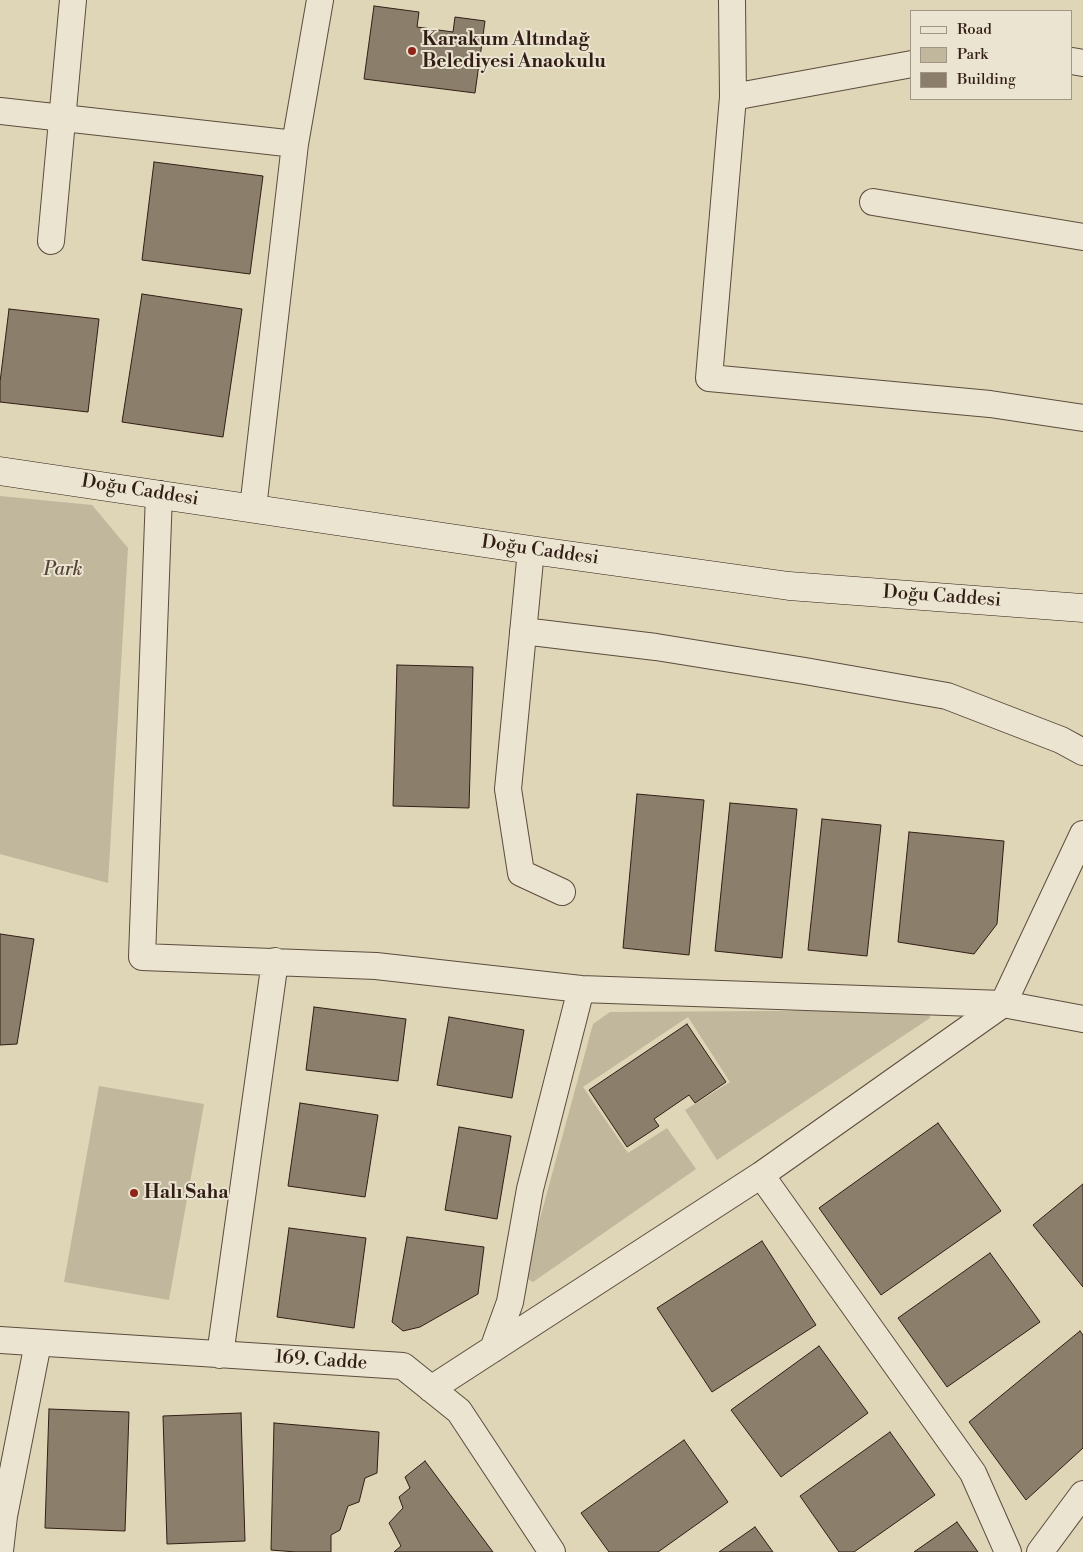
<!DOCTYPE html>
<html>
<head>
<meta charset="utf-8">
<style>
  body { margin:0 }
  #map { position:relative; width:1083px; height:1552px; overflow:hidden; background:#ded6b7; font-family:"Libre Bodoni",serif }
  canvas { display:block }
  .legend { position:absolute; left:910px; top:10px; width:162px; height:90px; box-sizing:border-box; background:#eae4d0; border:1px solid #a09586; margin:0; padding:6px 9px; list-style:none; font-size:15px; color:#321e16 }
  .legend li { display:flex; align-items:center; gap:10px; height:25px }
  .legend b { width:25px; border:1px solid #a09586 }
</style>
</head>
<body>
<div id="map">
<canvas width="1083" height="1552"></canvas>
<ul class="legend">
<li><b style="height:6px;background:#eae4d0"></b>Road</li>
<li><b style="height:14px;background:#c1b79c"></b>Park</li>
<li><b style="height:14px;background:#8b7e6a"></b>Building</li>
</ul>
</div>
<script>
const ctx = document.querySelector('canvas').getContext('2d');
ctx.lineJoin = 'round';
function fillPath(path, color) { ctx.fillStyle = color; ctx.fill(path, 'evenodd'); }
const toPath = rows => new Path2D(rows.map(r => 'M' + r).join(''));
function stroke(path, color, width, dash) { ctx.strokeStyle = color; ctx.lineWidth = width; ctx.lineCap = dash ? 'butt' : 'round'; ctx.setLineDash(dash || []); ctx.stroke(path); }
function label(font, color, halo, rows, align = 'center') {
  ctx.font = font + ' "Libre Bodoni",serif'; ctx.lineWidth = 4; ctx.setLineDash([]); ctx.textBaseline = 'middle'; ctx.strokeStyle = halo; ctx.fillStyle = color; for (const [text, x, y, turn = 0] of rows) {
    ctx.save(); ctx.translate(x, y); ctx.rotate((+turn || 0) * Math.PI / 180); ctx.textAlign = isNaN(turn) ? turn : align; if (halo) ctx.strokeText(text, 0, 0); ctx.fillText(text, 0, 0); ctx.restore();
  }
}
const green = toPath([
  [0,496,92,505,128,548,108,883,0,854],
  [928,1010,930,1018,717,1160,685,1110,730,1082,688,1017,583,1087,628,1153,667,1128,696,1169,533,1282,524,1277,593,1024,610,1012],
  [99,1086,204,1104,169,1300,64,1282]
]);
const building = toPath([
  [374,6,419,12,417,27,453,32,455,17,485,21,475,93,364,79,374,6],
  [154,162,263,176,250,274,142,260,154,162],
  [142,294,242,309,223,437,122,422,142,294],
  [9,309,99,319,88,412,0,402,0,382,9,309],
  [397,665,473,667,469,808,393,806,397,665],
  [637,794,704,800,689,955,623,948,637,794],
  [730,803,797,809,782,958,715,951,730,803],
  [822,819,881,825,867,956,808,950,822,819],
  [909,832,1004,841,997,924,974,954,898,942,909,832],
  [0,934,34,939,17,1044,0,1045,0,934],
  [314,1007,406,1019,398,1081,306,1070,314,1007],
  [449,1017,524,1030,512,1098,437,1085,449,1017],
  [687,1024,726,1082,695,1103,689,1095,654,1119,659,1126,627,1147,589,1090,687,1024],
  [300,1103,378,1115,365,1197,288,1186,300,1103],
  [938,1123,1001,1211,881,1295,819,1208,938,1123],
  [459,1127,511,1136,497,1219,445,1210,459,1127],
  [1083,1184,1083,1287,1033,1225,1083,1184],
  [289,1228,366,1238,354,1328,277,1317,289,1228],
  [407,1237,484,1247,478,1294,420,1327,403,1331,392,1322,407,1237],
  [762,1241,816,1325,712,1392,657,1308,762,1241],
  [990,1253,1040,1322,947,1387,898,1318,990,1253],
  [1080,1331,1083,1335,1083,1448,1026,1500,969,1422,1080,1331],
  [819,1346,868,1413,781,1477,731,1410,819,1346],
  [49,1409,129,1412,125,1531,45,1528,49,1409],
  [241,1413,245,1541,167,1544,163,1416,241,1413],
  [274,1423,379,1432,377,1473,365,1478,359,1502,348,1506,340,1530,331,1535,331,1552,296,1552,271,1550,274,1423],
  [890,1432,935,1495,854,1552,839,1552,800,1496,890,1432],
  [684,1440,728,1502,658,1552,609,1552,581,1513,684,1440],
  [425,1461,493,1552,394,1552,401,1546,389,1523,403,1508,399,1497,410,1488,405,1477,425,1461],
  [957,1522,978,1552,914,1552,957,1522],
  [755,1527,773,1552,719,1552,755,1527]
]);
const street = toPath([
  [732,0,733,97],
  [1072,61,1083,63],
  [912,64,733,97,709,378,990,404,1083,418],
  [0,111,295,144],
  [873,202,1083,237],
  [51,241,73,0],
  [159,494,142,957,376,966,581,989,1003,1004,1083,1019],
  [253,508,295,144,320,0],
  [531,550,508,789,521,873,562,892],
  [523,631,656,647,805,671,947,696,1061,740,1083,752],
  [761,1175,973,1473,1008,1552],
  [0,1340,403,1366,459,1411,552,1552],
  [493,1349,510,1302,530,1189,581,989],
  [220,1355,275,961],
  [431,1389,761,1175,1003,1004,1083,834],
  [0,1551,4,1516,38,1343],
  [1040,1552,1083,1494]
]);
const secondary = toPath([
  [0,471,531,550,789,586,1083,608]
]);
const markers = [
  [412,51,5,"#8f2418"],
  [134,1193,5,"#8f2418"]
];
const poiNames = [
  ["Karakum Altındağ",422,40],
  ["Belediyesi Anaokulu",422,62],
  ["Halı Saha",144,1193]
];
const streetNames = [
  ["Doğu Caddesi",140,491,9],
  ["Doğu Caddesi",540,551,8],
  ["Doğu Caddesi",942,597,4],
  ["169. Cadde",321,1361,4]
];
const parkNames = [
  ["Park",63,570]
];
fillPath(green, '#c1b79c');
fillPath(building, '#8b7e6a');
stroke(building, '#321e16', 1);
stroke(street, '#5d4c3e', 28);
stroke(secondary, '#321e16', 29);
stroke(street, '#eae4d0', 26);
stroke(secondary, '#eae4d0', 28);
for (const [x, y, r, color] of markers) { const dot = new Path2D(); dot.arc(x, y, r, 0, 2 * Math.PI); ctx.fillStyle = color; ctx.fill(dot); stroke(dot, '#eae4d0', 2); }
label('bold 19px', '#321e16', '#eae4d0', poiNames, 'left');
label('19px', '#321e16', '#eae4d0', streetNames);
label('italic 19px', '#564438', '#eae4d0', parkNames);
</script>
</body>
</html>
